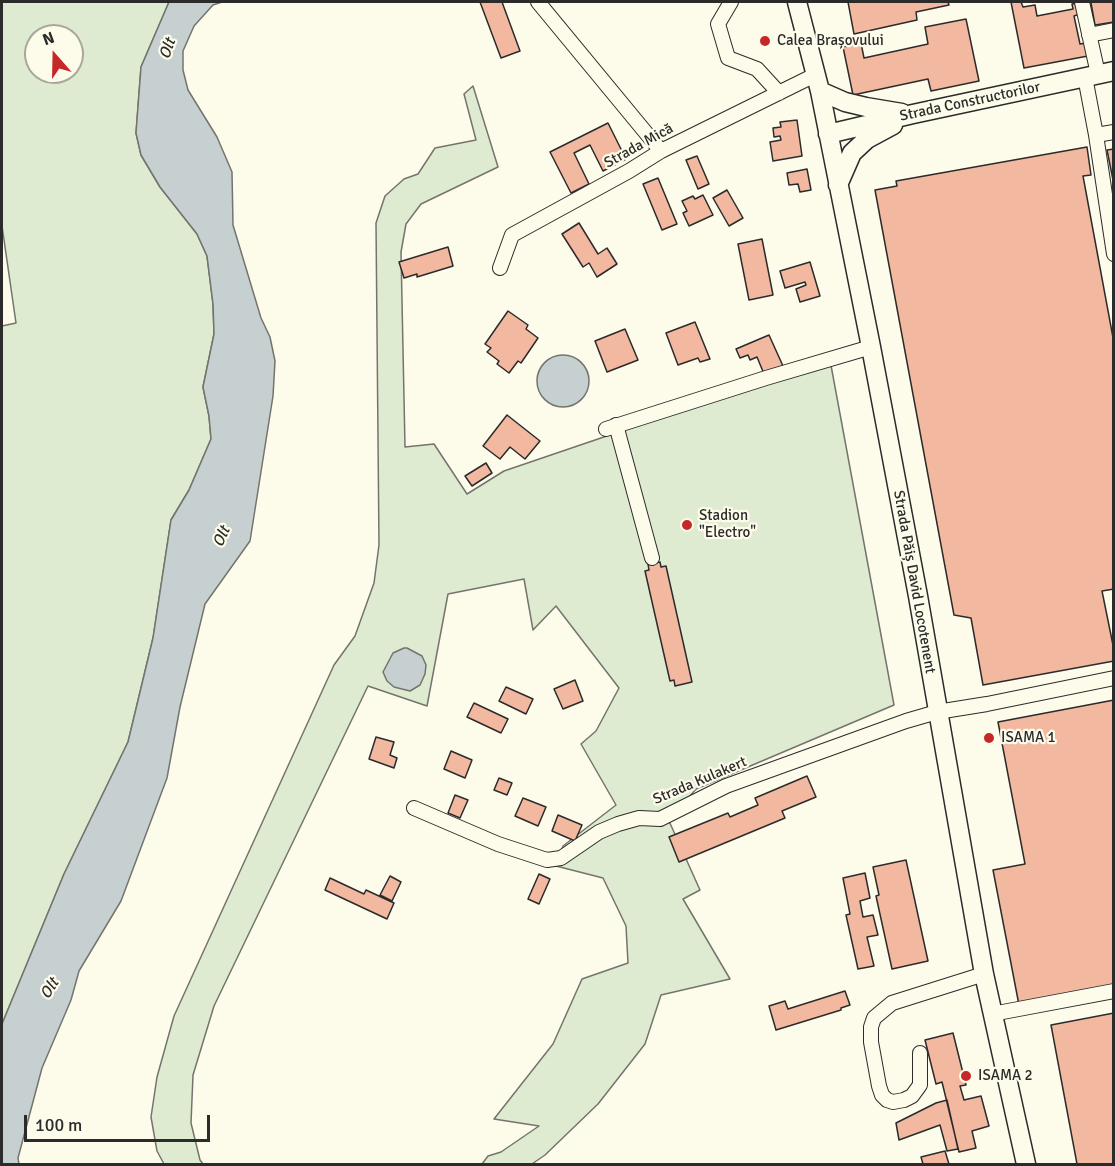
<!DOCTYPE html>
<html>
<head>
<meta charset="utf-8">
<style>
  body { margin:0 }
  #map { position:relative; width:1115px; height:1166px; overflow:hidden; background:#fdfbea; font-family:Signika,sans-serif }
  canvas { display:block }
  .frame { position:absolute; inset:0; border:3px solid #2b2b2b; pointer-events:none }
  .north { position:absolute; left:24px; top:24px; width:60px; height:60px; box-sizing:border-box; background:#fdfbea; border:2px solid #a9a89e; border-radius:50%; rotate:340deg; font-size:16px; font-weight:700; line-height:24px; text-align:center; color:#2b2b2b }
  .north::after { content:''; display:block; margin:auto; width:21px; height:27px; background:#c62828; clip-path:polygon(50% 0,100% 100%,50% 72%,0 100%) }
  .scale { position:absolute; left:24px; top:1115px; width:186px; height:27px; box-sizing:border-box; border:3px solid #2b2b2b; border-top:0; padding-left:8px; font-size:18px; line-height:21px; white-space:nowrap; color:#2b2b2b; -webkit-text-stroke:4px #fdfbea; paint-order:stroke }
</style>
</head>
<body>
<div id="map">
<canvas width="1115" height="1166"></canvas>
<div class="frame"></div>
<div class="north">N</div>
<div class="scale">100 m</div>
</div>
<script>
const ctx = document.querySelector('canvas').getContext('2d');
ctx.lineJoin = 'round';
function fillPath(path, color) { ctx.fillStyle = color; ctx.fill(path, 'evenodd'); }
const toPath = rows => new Path2D(rows.map(r => 'M' + r).join(''));
function stroke(path, color, width, dash) { ctx.strokeStyle = color; ctx.lineWidth = width; ctx.lineCap = dash ? 'butt' : 'round'; ctx.setLineDash(dash || []); ctx.stroke(path); }
function label(font, color, halo, rows, align = 'center') {
  ctx.font = font + ' Signika,sans-serif'; ctx.lineWidth = 4.5; ctx.setLineDash([]); ctx.textBaseline = 'middle'; ctx.strokeStyle = halo; ctx.fillStyle = color; for (const [text, x, y, turn = 0] of rows) {
    ctx.save(); ctx.translate(x, y); ctx.rotate((+turn || 0) * Math.PI / 180); ctx.textAlign = isNaN(turn) ? turn : align; if (halo) ctx.strokeText(text, 0, 0); ctx.fillText(text, 0, 0); ctx.restore();
  }
}
const green = toPath([
  [2,2,169,2,141,67,136,133,141,155,160,187,197,234,207,256,213,304,214,334,203,387,209,416,211,439,189,490,171,520,153,638,128,742,64,874,2,1024,2,326,16,323,2,226,2,2],
  [36,36,72,36,72,72,36,72,36,36],
  [473,86,498,167,421,204,406,224,401,252,405,447,434,444,467,494,504,471,830,360,894,705,696,789,669,821,700,890,683,899,730,979,661,995,645,1044,598,1104,545,1155,532,1164,482,1164,488,1156,501,1152,539,1126,494,1119,553,1044,582,979,628,963,626,926,603,878,556,866,563,846,616,805,581,744,596,731,619,688,556,606,533,630,524,579,448,594,427,706,368,686,214,1006,193,1075,191,1123,200,1160,203,1164,164,1164,157,1151,151,1117,157,1077,174,1016,334,665,355,636,374,583,379,545,376,223,385,196,404,179,418,174,435,148,476,140,464,94,473,86]
]);
const water = toPath([
  [169,2,222,2,213,5,194,26,183,51,183,70,188,90,217,137,232,172,233,225,261,318,270,337,275,361,273,396,250,541,205,604,180,707,167,778,121,901,79,971,71,1000,42,1068,18,1158,19,1164,2,1164,2,1024,64,874,128,742,153,638,171,520,189,490,211,439,209,416,203,387,214,334,213,304,207,256,197,234,160,187,141,155,136,133,141,67,169,2],
  '537 381a26 26 0 1 1 52 0a26 26 0 1 1-52 0Z',
  [404,648,407,648,422,656,426,665,425,674,420,685,410,691,394,687,387,681,383,672,393,653,404,648]
]);
const building = toPath([
  [480,2,502,2,520,51,501,58,480,2],
  [848,2,948,2,949,5,916,12,917,20,854,34,848,2],
  [1011,2,1021,2,1023,7,1035,5,1037,16,1073,9,1072,4,1078,3,1080,14,1074,16,1080,44,1086,43,1088,56,1024,68,1011,2],
  [1085,2,1114,2,1114,22,1095,25,1091,3,1085,4,1085,2],
  [966,19,979,81,931,91,928,79,853,95,843,47,861,43,864,58,928,44,925,27,966,19],
  [797,120,802,156,773,161,770,142,781,140,780,136,774,137,773,128,781,127,780,122,797,120],
  [608,123,626,159,603,171,590,145,574,153,589,184,571,193,550,152,608,123],
  [1087,147,1091,175,1083,176,1114,343,1114,589,1102,591,1114,650,1114,661,983,685,971,618,954,615,875,190,897,186,896,181,1087,147],
  [1114,149,1114,185,1107,150,1114,149],
  [697,156,709,184,698,189,686,160,697,156],
  [807,169,811,190,800,192,798,184,789,185,787,173,807,169],
  [658,178,677,224,662,230,643,184,658,178],
  [727,190,743,218,729,226,713,198,727,190],
  [703,195,713,215,689,226,683,213,687,211,682,201,693,196,695,199,703,195],
  [579,223,598,254,607,248,617,264,597,277,589,263,583,267,562,234,579,223],
  [762,239,773,295,749,300,738,244,762,239],
  [448,247,453,266,417,277,417,274,404,278,399,262,448,247],
  [810,262,820,296,800,302,796,289,806,285,805,282,785,288,780,271,810,262],
  [508,311,528,325,526,329,538,338,521,363,518,361,509,373,497,364,499,361,487,352,491,348,485,344,508,311],
  [695,322,710,359,700,362,698,358,678,365,666,333,695,322],
  [625,329,638,360,607,372,595,341,625,329],
  [769,335,783,366,764,374,757,357,750,360,748,355,740,358,736,349,769,335],
  [507,415,540,441,525,459,510,447,500,459,483,446,507,415],
  [486,463,492,473,472,486,465,476,486,463],
  [660,562,661,567,666,566,692,682,675,686,674,680,670,681,645,571,649,570,648,564,660,562],
  [575,680,583,701,563,709,554,689,575,680],
  [506,687,533,699,526,714,499,701,506,687],
  [1114,700,1114,987,1019,1005,993,870,1025,864,998,722,1114,700],
  [474,703,508,719,501,733,467,717,474,703],
  [376,737,394,742,390,755,397,758,394,768,369,759,376,737],
  [451,751,472,760,465,778,444,769,451,751],
  [807,776,816,797,782,811,785,818,679,862,669,837,728,813,730,817,758,805,755,798,807,776],
  [499,778,512,783,507,795,494,790,499,778],
  [455,795,468,800,460,818,448,813,455,795],
  [523,798,546,807,538,826,515,816,523,798],
  [558,815,582,825,575,841,552,831,558,815],
  [906,860,928,961,892,969,876,896,879,895,873,867,906,860],
  [865,873,870,898,860,901,863,917,873,915,878,935,867,937,874,966,858,969,846,915,850,914,843,878,865,873],
  [539,874,550,879,539,904,528,899,539,874],
  [390,876,401,882,392,901,380,895,390,876],
  [330,878,364,894,366,890,394,903,387,919,325,890,330,878],
  [845,991,850,1005,841,1008,841,1010,776,1030,769,1006,785,1001,788,1009,845,991],
  [1114,1013,1114,1164,1077,1164,1051,1025,1114,1013],
  [953,1033,966,1085,960,1086,964,1100,981,1096,989,1126,972,1131,976,1148,959,1152,942,1082,936,1084,925,1040,953,1033],
  [947,1100,958,1149,947,1151,940,1125,899,1140,896,1123,936,1103,947,1100],
  [945,1151,949,1164,923,1164,921,1157,945,1151]
]);
const minor = toPath([
  [538,2,661,151],
  [731,2,718,24,728,58,757,69,779,93],
  [1082,2,1098,74],
  [1089,35,1114,30],
  [1085,77,1096,135,1114,254],
  [1096,135,1114,132],
  [500,268,512,235,629,171,661,151,815,75],
  [616,425,652,558],
  [606,429,766,378,871,347],
  [414,808,498,844,547,860,561,858,599,832,618,824,639,818,660,819,726,786,906,721,937,712,987,704,1114,678],
  [992,1014,1114,991],
  [920,1053,920,1085,912,1096,904,1100,893,1102,887,1100,882,1095,879,1086,871,1042,871,1027,874,1018,892,1003,984,974]
]);
const major = toPath([
  [797,2,820,91,871,347,918,596,984,974,1026,1164],
  [820,91,845,102,866,107,902,113],
  [828,134,913,114,1114,71],
  [838,185,852,153,867,139,893,125]
]);
const markers = [
  [765,41,6,"#c62828"],
  [687,525,6,"#c62828"],
  [989,738,6,"#c62828"],
  [966,1076,6,"#c62828"]
];
const poiNames = [
  ["Calea Brașovului",777,41],
  ["Stadion",699,516],
  ["\"Electro\"",699,533],
  ["ISAMA 1",1001,738],
  ["ISAMA 2",978,1076]
];
const streetNames = [
  ["Strada Constructorilor",970,102,-12],
  ["Strada Mică",639,146,-29],
  ["Strada Păiș David Locotenent",914,582,80],
  ["Strada Kulakert",700,781,-23]
];
const waterNames = [
  ["Olt",168,49,-70],
  ["Olt",222,537,-66],
  ["Olt",50,989,-57]
];
fillPath(green, '#deebd1');
stroke(green, '#74746e', 1.5);
fillPath(water, '#c7d0d0');
stroke(water, '#74746e', 1.5);
fillPath(building, '#f2b8a0');
stroke(building, '#2b2b2b', 1.5);
stroke(minor, '#2b2b2b', 16);
stroke(major, '#2b2b2b', 21);
stroke(minor, '#fdfbea', 14);
stroke(major, '#fdfbea', 18);
for (const [x, y, r, color] of markers) { const dot = new Path2D(); dot.arc(x, y, r, 0, 2 * Math.PI); ctx.fillStyle = color; ctx.fill(dot); stroke(dot, '#fdfbea', 2); }
label('15px', '#2b2b2b', '#fdfbea', poiNames, 'left');
label('15px', '#2b2b2b', '#fdfbea', streetNames);
label('italic 16px', '#2b2b2b', '#fdfbea', waterNames);
</script>
</body>
</html>
